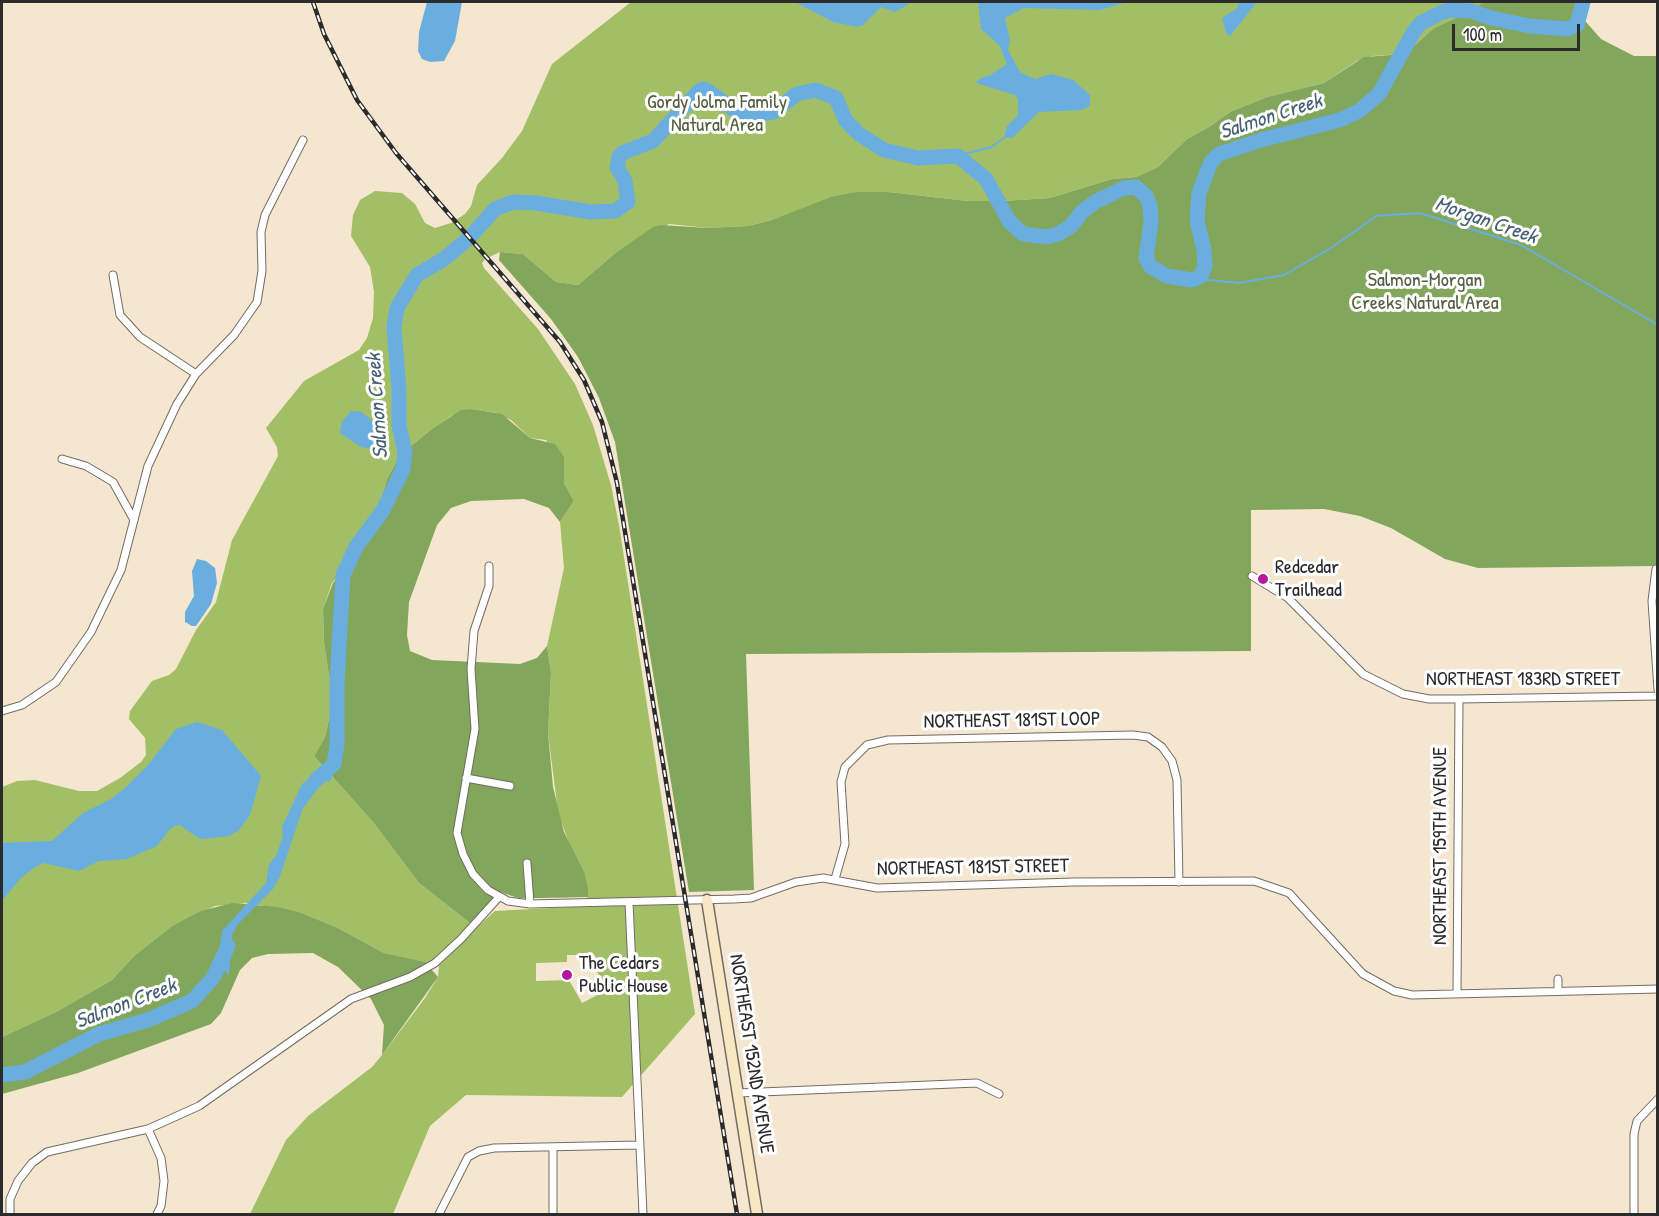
<!DOCTYPE html>
<html>
<head>
<meta charset="utf-8">
<style>
  body { margin:0 }
  #map { position:relative; width:1659px; height:1216px; overflow:hidden; background:#f5e6cf; font-family:"Patrick Hand",sans-serif }
  canvas { display:block }
  .frame { position:absolute; inset:0; border:3px solid #2b2b2b; pointer-events:none }
  .scale { position:absolute; left:1452px; top:24px; width:128px; height:27px; box-sizing:border-box; border:3px solid #2b2b2b; border-top:0; padding-left:8px; font-size:18px; line-height:21px; white-space:nowrap; color:#2b2b2b; -webkit-text-stroke:4px #fff; paint-order:stroke }
</style>
</head>
<body>
<div id="map">
<canvas width="1659" height="1216"></canvas>
<div class="frame"></div>
<div class="scale">100 m</div>
</div>
<script>
const ctx = document.querySelector('canvas').getContext('2d');
ctx.lineJoin = 'round';
function fillPath(path, color) { ctx.fillStyle = color; ctx.fill(path, 'evenodd'); }
const toPath = rows => new Path2D(rows.map(r => 'M' + r).join(''));
function stroke(path, color, width, dash) { ctx.strokeStyle = color; ctx.lineWidth = width; ctx.lineCap = dash ? 'butt' : 'round'; ctx.setLineDash(dash || []); ctx.stroke(path); }
function label(font, color, halo, rows, align = 'center') {
  ctx.font = font + ' "Patrick Hand",sans-serif'; ctx.lineWidth = 6; ctx.setLineDash([]); ctx.textBaseline = 'middle'; ctx.strokeStyle = halo; ctx.fillStyle = color; for (const [text, x, y, turn = 0] of rows) {
    ctx.save(); ctx.translate(x, y); ctx.rotate((+turn || 0) * Math.PI / 180); ctx.textAlign = isNaN(turn) ? turn : align; if (halo) ctx.strokeText(text, 0, 0); ctx.fillText(text, 0, 0); ctx.restore();
  }
}
const green = toPath([
  [631,2,1483,2,1471,11,1434,28,1405,54,1372,56,1357,61,1324,83,1267,97,1230,112,1209,127,1187,139,1158,167,1136,177,1112,179,1050,198,1002,201,968,201,888,192,856,192,772,220,748,226,708,228,669,224,613,255,578,285,556,282,523,254,500,252,485,259,482,263,484,268,538,329,575,384,593,425,611,485,619,525,695,1014,622,1097,466,1095,430,1126,393,1214,250,1214,286,1140,308,1116,372,1067,382,1055,425,998,438,977,439,966,384,953,338,928,302,913,248,903,215,906,172,926,134,956,112,980,56,1012,2,1037,2,787,17,781,35,780,79,791,97,791,120,778,141,762,146,755,145,738,129,719,130,711,152,681,169,675,176,669,196,630,216,602,232,540,278,456,277,447,266,428,304,381,359,350,367,338,373,318,374,292,370,267,351,236,353,215,360,200,375,191,402,193,415,204,425,223,435,228,451,223,465,214,471,206,477,185,502,158,522,131,552,64],
  [471,409,496,413,511,420,530,438,546,440,564,468,564,483,574,501,560,522,564,568,547,646,551,673,548,733,558,812,572,852,586,879,588,906,495,911,476,928,419,883,373,822,314,756,325,737,330,715,330,682,324,643,323,609,332,583,346,569,372,526,387,479,400,455,433,428,451,416],
  [595,955,596,970,607,990,582,1003,569,980,536,981,536,963,567,962,567,955]
]);
const forest = toPath([
  [1483,2,1575,2,1579,14,1601,39,1634,56,1657,56,1657,566,1478,568,1445,559,1391,528,1360,516,1324,509,1251,510,1251,651,746,654,754,890,689,892,615,442,599,398,578,357,551,319,499,260,500,252,523,254,556,282,578,285,613,255,653,227,661,225,708,228,748,226,772,220,831,197,856,192,888,192,968,201,1002,201,1050,198,1112,179,1136,177,1158,167,1187,139,1209,127,1230,112,1267,97,1324,83,1364,57,1405,54,1434,28,1471,11],
  [471,409,502,414,530,438,555,444,564,457,564,483,574,501,560,522,549,508,524,499,471,501,451,508,437,525,409,602,407,635,410,651,432,660,520,664,537,658,547,646,551,673,548,733,553,787,564,832,585,874,588,889,588,897,542,898,518,898,500,892,471,924,419,883,373,822,314,756,325,737,330,715,330,682,324,643,323,609,333,583,346,569,372,527,387,479,400,455,433,428,461,410],
  [232,903,278,907,302,913,338,928,384,953,425,962,438,977,382,1055,384,1025,371,999,338,967,313,953,268,954,252,958,240,970,221,1013,211,1024,78,1073,2,1094,2,1037,56,1012,112,980,134,956,172,926,201,911]
]);
const water = toPath([
  [427,2,462,2,455,41,444,61,430,62,422,59,418,51,419,32],
  [795,2,912,2,895,12,881,7,863,25,858,27,833,22],
  [978,2,1127,2,1100,10,1024,8,1005,18,1010,40,1008,50,1020,72,1035,79,1051,74,1073,80,1090,95,1090,106,1081,110,1039,112,1012,138,1004,138,1007,126,1018,115,1018,100,1015,95,976,83,979,79,990,75,1007,64,999,45,981,29],
  [1240,2,1257,2,1230,36,1226,33,1222,18,1236,9],
  [351,411,362,412,379,427,382,431,376,446,371,449,361,447,340,433,342,422],
  [197,559,206,561,215,568,217,583,211,604,196,626,192,626,185,622,185,612,194,596,192,571],
  [197,722,222,730,261,776,250,815,239,830,229,836,204,839,198,838,180,825,175,826,170,829,157,846,127,859,99,861,79,871,43,863,32,869,20,879,2,901,2,843,52,841,83,813,111,799,125,788,148,765,176,729],
  [335,766,330,782,325,781,320,786,303,808,280,876,273,889,238,924,232,935,229,975,224,970,219,953,222,931,266,883,269,864,276,856,283,836,282,827,302,784,320,770]
]);
const stream = toPath([
  [958,156,991,147,1004,138],
  [1197,279,1239,283,1284,275,1334,246,1376,216,1420,213,1521,245,1658,325]
]);
const river = toPath([
  [316,780,334,764,337,744,337,683,343,575,356,547,383,510,403,469,405,453,399,425,399,390,394,327,397,308,417,275,444,259,469,238,495,209,513,202,536,203,591,212,615,211,628,202,625,181,617,167,619,157,622,153,653,141,698,92,703,89,708,91,733,109,749,116,773,112,797,94,816,90,836,98,846,121,859,134,884,150,918,158,958,156,986,179,1009,221,1023,234,1046,237,1058,234,1071,226,1082,212,1095,202,1124,188,1136,187,1146,196,1150,206,1151,222,1146,258,1151,267,1167,276,1192,280,1201,276,1205,266,1204,249,1197,221,1199,193,1211,162,1219,154,1261,140,1340,120,1359,111,1379,94,1414,31,1421,23,1440,13,1450,10,1471,11,1491,18,1530,26,1567,29,1577,25,1583,2],
  [2,1075,25,1072,99,1034,148,1020,192,1001,213,978,228,946]
]);
const street = toPath([
  [113,275,120,315,140,337,196,374],
  [62,459,86,466,113,482,134,520],
  [489,566,489,586,474,631,471,669,475,729,457,833,463,854,473,874,488,890,508,901,530,904,734,899,751,898,796,882,823,878,877,888,1074,882,1254,881,1289,893,1363,974,1394,991,1412,995,1658,989],
  [1656,569,1652,601,1658,690],
  [1252,576,1288,598,1363,674,1403,694,1429,699,1459,699,1658,696],
  [2,711,22,705,56,682,91,632,121,570,148,466,177,404,196,374,234,335,257,302,262,271,261,232,265,215,303,140],
  [466,778,510,786],
  [527,863,530,904],
  [835,879,845,844,841,782,845,767,867,745,888,740,1133,735,1148,737,1162,747,1172,761,1177,780,1179,882],
  [629,902,643,1214],
  [1558,991,1558,979],
  [1457,994,1459,699],
  [737,1093,977,1083,999,1094],
  [148,1129,161,1158,164,1181,161,1206,157,1214],
  [553,1147,553,1214],
  [10,1214,10,1199,18,1181,32,1163,47,1152,148,1129,199,1106,351,999,410,977,435,963,461,939,499,897],
  [439,1214,468,1157,479,1151,494,1148,639,1145],
  [1634,1214,1634,1134,1637,1121,1658,1099]
]);
const secondary = toPath([
  [707,900,757,1214]
]);
const rail = toPath([
  [313,2,324,34,357,100,396,153,560,342,584,380,602,422,617,483,737,1214]
]);
const markers = [
  [1263,579,6,"#b5179e"],
  [567,975,6,"#b5179e"]
];
const parkNames = [
  ["Gordy Jolma Family",717,103],
  ["Natural Area",717,126],
  ["Salmon-Morgan",1425,281],
  ["Creeks Natural Area",1425,304]
];
const poiNames = [
  ["Redcedar",1275,568],
  ["Trailhead",1275,591],
  ["The Cedars",579,964],
  ["Public House",579,987]
];
const streetNames = [
  ["NORTHEAST 183RD STREET",1523,680],
  ["NORTHEAST 181ST LOOP",1012,721,-1],
  ["NORTHEAST 159TH AVENUE",1441,846,-90],
  ["NORTHEAST 181ST STREET",973,868,-1],
  ["NORTHEAST 152ND AVENUE",751,1054,81]
];
const waterNames = [
  ["Salmon Creek",1271,117,-18],
  ["Morgan Creek",1486,221,19],
  ["Salmon Creek",378,406,-94],
  ["Salmon Creek",126,1004,-21]
];
fillPath(green, '#a3bf66');
fillPath(forest, '#82a65b');
fillPath(water, '#6aaee0');
stroke(stream, '#6aaee0', 2);
stroke(river, '#6aaee0', 15);
stroke(street, '#726c64', 9);
stroke(secondary, '#726c64', 13);
stroke(street, '#fff', 7);
stroke(secondary, '#f7e8c3', 10);
stroke(rail, '#2b2b2b', 4.5);
stroke(rail, '#fff', 2, [7]);
for (const [x, y, r, color] of markers) { const dot = new Path2D(); dot.arc(x, y, r, 0, 2 * Math.PI); ctx.fillStyle = color; ctx.fill(dot); stroke(dot, '#fff', 2); }
label('20px', '#555f40', '#fff', parkNames);
label('20px', '#2b2b2b', '#fff', poiNames, 'left');
label('20px', '#2b2b2b', '#fff', streetNames);
label('italic 21px', '#445f73', '#fff', waterNames);
</script>
</body>
</html>
